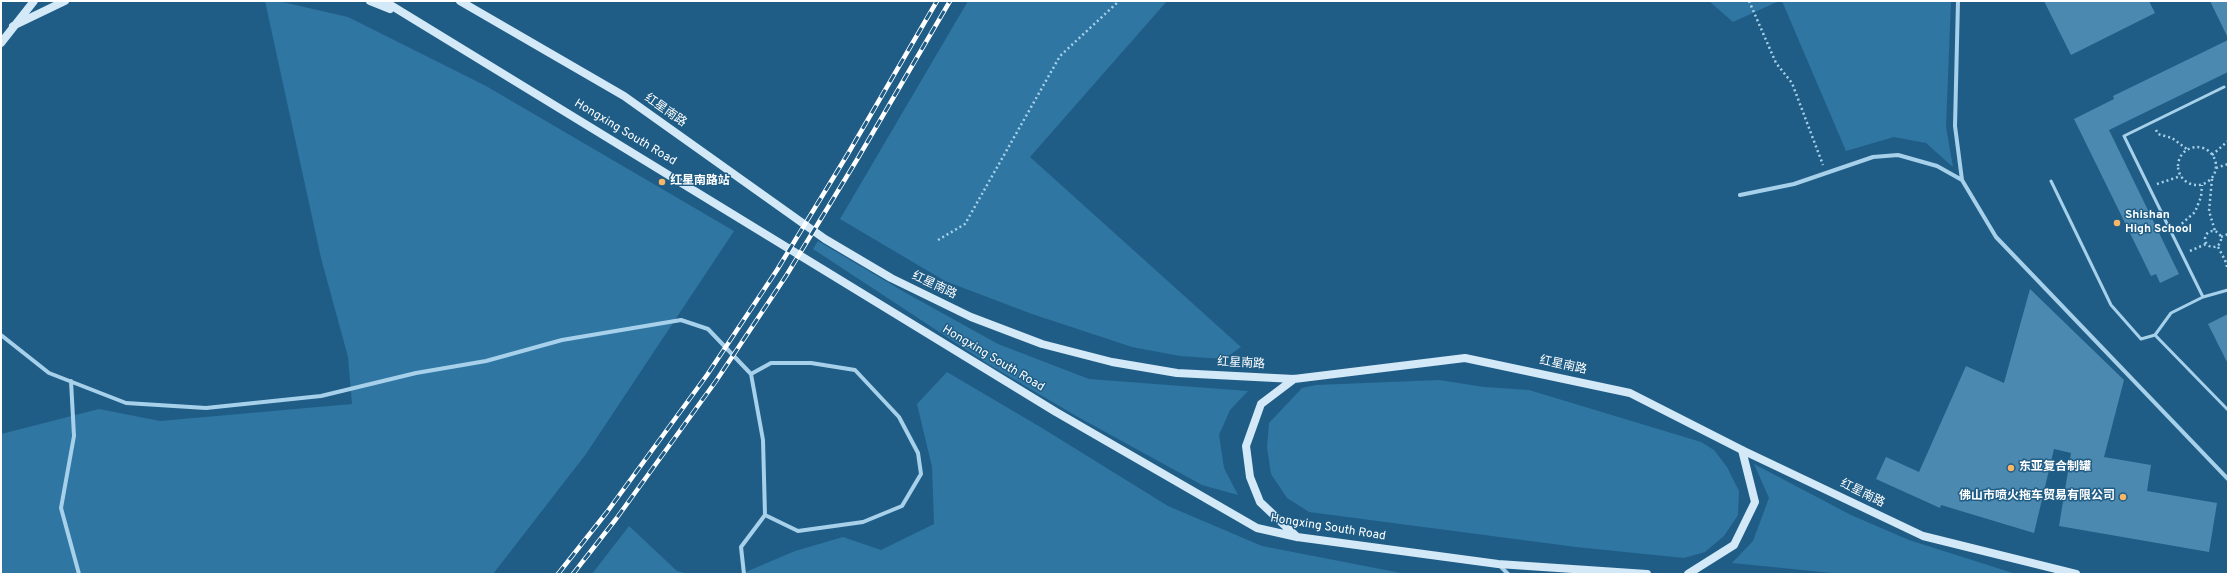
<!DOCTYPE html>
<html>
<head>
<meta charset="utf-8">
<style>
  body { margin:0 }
  #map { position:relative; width:2229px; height:575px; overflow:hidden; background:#1f5d86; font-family:Overpass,sans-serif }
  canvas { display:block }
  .frame { position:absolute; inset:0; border:2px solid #fff; pointer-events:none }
</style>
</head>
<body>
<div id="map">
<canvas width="2229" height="575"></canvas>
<div class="frame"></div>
</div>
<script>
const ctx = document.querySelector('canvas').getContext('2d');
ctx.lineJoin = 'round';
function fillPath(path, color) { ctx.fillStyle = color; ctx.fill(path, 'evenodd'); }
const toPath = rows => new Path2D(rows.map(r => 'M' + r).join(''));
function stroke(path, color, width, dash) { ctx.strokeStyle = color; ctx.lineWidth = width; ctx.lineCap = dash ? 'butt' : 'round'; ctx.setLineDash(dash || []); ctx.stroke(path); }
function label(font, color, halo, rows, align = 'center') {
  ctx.font = font + ' Overpass,"Noto Sans SC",sans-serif'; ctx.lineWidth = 3; ctx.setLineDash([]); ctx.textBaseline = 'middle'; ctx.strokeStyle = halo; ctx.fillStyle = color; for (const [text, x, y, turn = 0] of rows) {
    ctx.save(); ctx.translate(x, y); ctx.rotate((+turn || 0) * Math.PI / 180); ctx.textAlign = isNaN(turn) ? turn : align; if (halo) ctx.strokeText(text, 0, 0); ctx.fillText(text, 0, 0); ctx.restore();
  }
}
const green = toPath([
  [265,1,278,1,348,17,486,86,734,231,586,454,493,574,1,574,1,434,99,409,160,421,352,404,348,357,321,258],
  [968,1,1167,1,1030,157,1241,347,1224,359,1180,356,1132,347,1032,314,945,281,840,219],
  [1709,1,1779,1,1733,22],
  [1782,1,1951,1,1946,127,1953,167,1926,143,1894,137,1846,151],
  [818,241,906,293,998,344,1089,379,1248,391,1230,410,1219,435,1224,468,1238,495,1202,485,1078,417,988,364,813,249],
  [947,372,1042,428,1168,506,1262,546,1406,574,741,574,795,551,843,537,881,550,934,524,932,467,917,404],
  [1439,380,1484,387,1529,390,1701,442,1714,450,1727,467,1739,491,1738,515,1724,536,1705,552,1684,558,1576,547,1309,512,1287,498,1271,474,1267,447,1269,423,1302,388,1316,385],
  [1754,464,1851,515,1909,540,2016,574,1842,574,1732,563,1753,541,1769,498],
  [629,526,677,571,689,574,592,574]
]);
const building = toPath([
  [2044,1,2149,1,2155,13,2071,55],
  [2210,1,2228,1,2228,38],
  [2228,40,2228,72,2109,130,2179,274,2160,283,2156,274,2151,276,2074,119,2114,99,2113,96],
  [2030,289,2124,380,2104,457,2151,465,2147,491,2217,503,2209,552,2059,526,2071,453,2054,449,2034,533,1941,505,1940,508,1876,479,1886,457,1919,472,1966,366,2004,383],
  [2228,314,2228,364,2208,324]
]);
const path = toPath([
  [1749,1,1776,63,1792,83,1823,165],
  [2156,130,2158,134,2172,138,2188,150],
  '2178 166a19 19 0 1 1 38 0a19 19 0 1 1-38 0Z',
  [2212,155,2228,141],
  [2216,168,2228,164],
  [2212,179,2209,211,2215,231],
  [2157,184,2181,176],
  [2178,227,2195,212,2201,197,2202,185],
  '2205 239a8 8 0 1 1 16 0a8 8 0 1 1-16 0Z',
  [2221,237,2228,234],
  [938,240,965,224,1060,56,1119,1],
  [2218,247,2225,260,2228,270],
  [2190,251,2206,244]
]);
const service = toPath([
  [2051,181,2111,305,2141,339,2155,335,2171,313,2203,297,2228,290],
  [2203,297,2124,136,2224,87],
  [2155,335,2228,410]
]);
const minor = toPath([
  [1958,1,1955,126,1962,180,1996,237,2228,479],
  [1740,195,1794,184,1873,157,1898,155,1937,166,1962,180],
  [1,335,49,373,126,403,206,408,321,396,416,373,486,361,562,340,681,320,708,329,751,374,763,440,765,515,741,547,744,574],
  [751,374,771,363,811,363,855,370,899,417,918,453,921,474,902,506,863,522,798,531,765,515],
  [71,381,74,436,61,508,79,574],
  [1499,565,1508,574]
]);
const secondary = toPath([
  [370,1,390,9],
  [384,1,1056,412,1257,528,1297,537,1498,564,1647,574],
  [460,1,624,96,825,239,891,278,971,317,1042,344,1112,362,1177,373,1294,379,1465,358,1630,393,1742,450,1923,536,2076,574],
  [13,26,65,1],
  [1,43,34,1],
  [1294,379,1261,404,1246,446,1250,477,1260,502,1297,537],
  [1688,574,1734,545,1755,502,1742,450]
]);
const rail = toPath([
  [558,574,607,512,707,375,777,270,849,152,937,1],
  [573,574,616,519,716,381,786,276,858,158,950,1]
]);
const markers = [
  [662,182,4,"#f9b667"],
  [2117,223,4,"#f9b667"],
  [2011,468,4,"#f9b667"],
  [2123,497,4,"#f9b667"]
];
const streetNames = [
  ["红星南路",665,111,35],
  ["Hongxing South Road",625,133,31],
  ["红星南路",934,286,25],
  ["Hongxing South Road",993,359,31],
  ["红星南路",1241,364,3],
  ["红星南路",1563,366,12],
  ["红星南路",1862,494,26],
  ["Hongxing South Road",1328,528,9]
];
const poiNames = [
  ["红星南路站",670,182],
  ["Shishan",2125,216],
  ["High School",2125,230],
  ["东亚复合制罐",2019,468],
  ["佛山市喷火拖车贸易有限公司",2115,497,"right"]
];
fillPath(green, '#2f76a2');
fillPath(building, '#4b89b0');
stroke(path, '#a7d1ea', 2.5, [2, 3]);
stroke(service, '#a7d1ea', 3);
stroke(minor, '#a7d1ea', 4);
stroke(secondary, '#d3e9f8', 8);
stroke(rail, '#fff', 4.5);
stroke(rail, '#1f5d86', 3, [9]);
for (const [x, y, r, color] of markers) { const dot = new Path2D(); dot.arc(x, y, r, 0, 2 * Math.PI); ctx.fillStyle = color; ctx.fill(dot); stroke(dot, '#1f5d86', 1.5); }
label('12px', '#fff', '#1f5d86', streetNames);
label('bold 12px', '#fff', '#1f5d86', poiNames, 'left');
</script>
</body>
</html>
